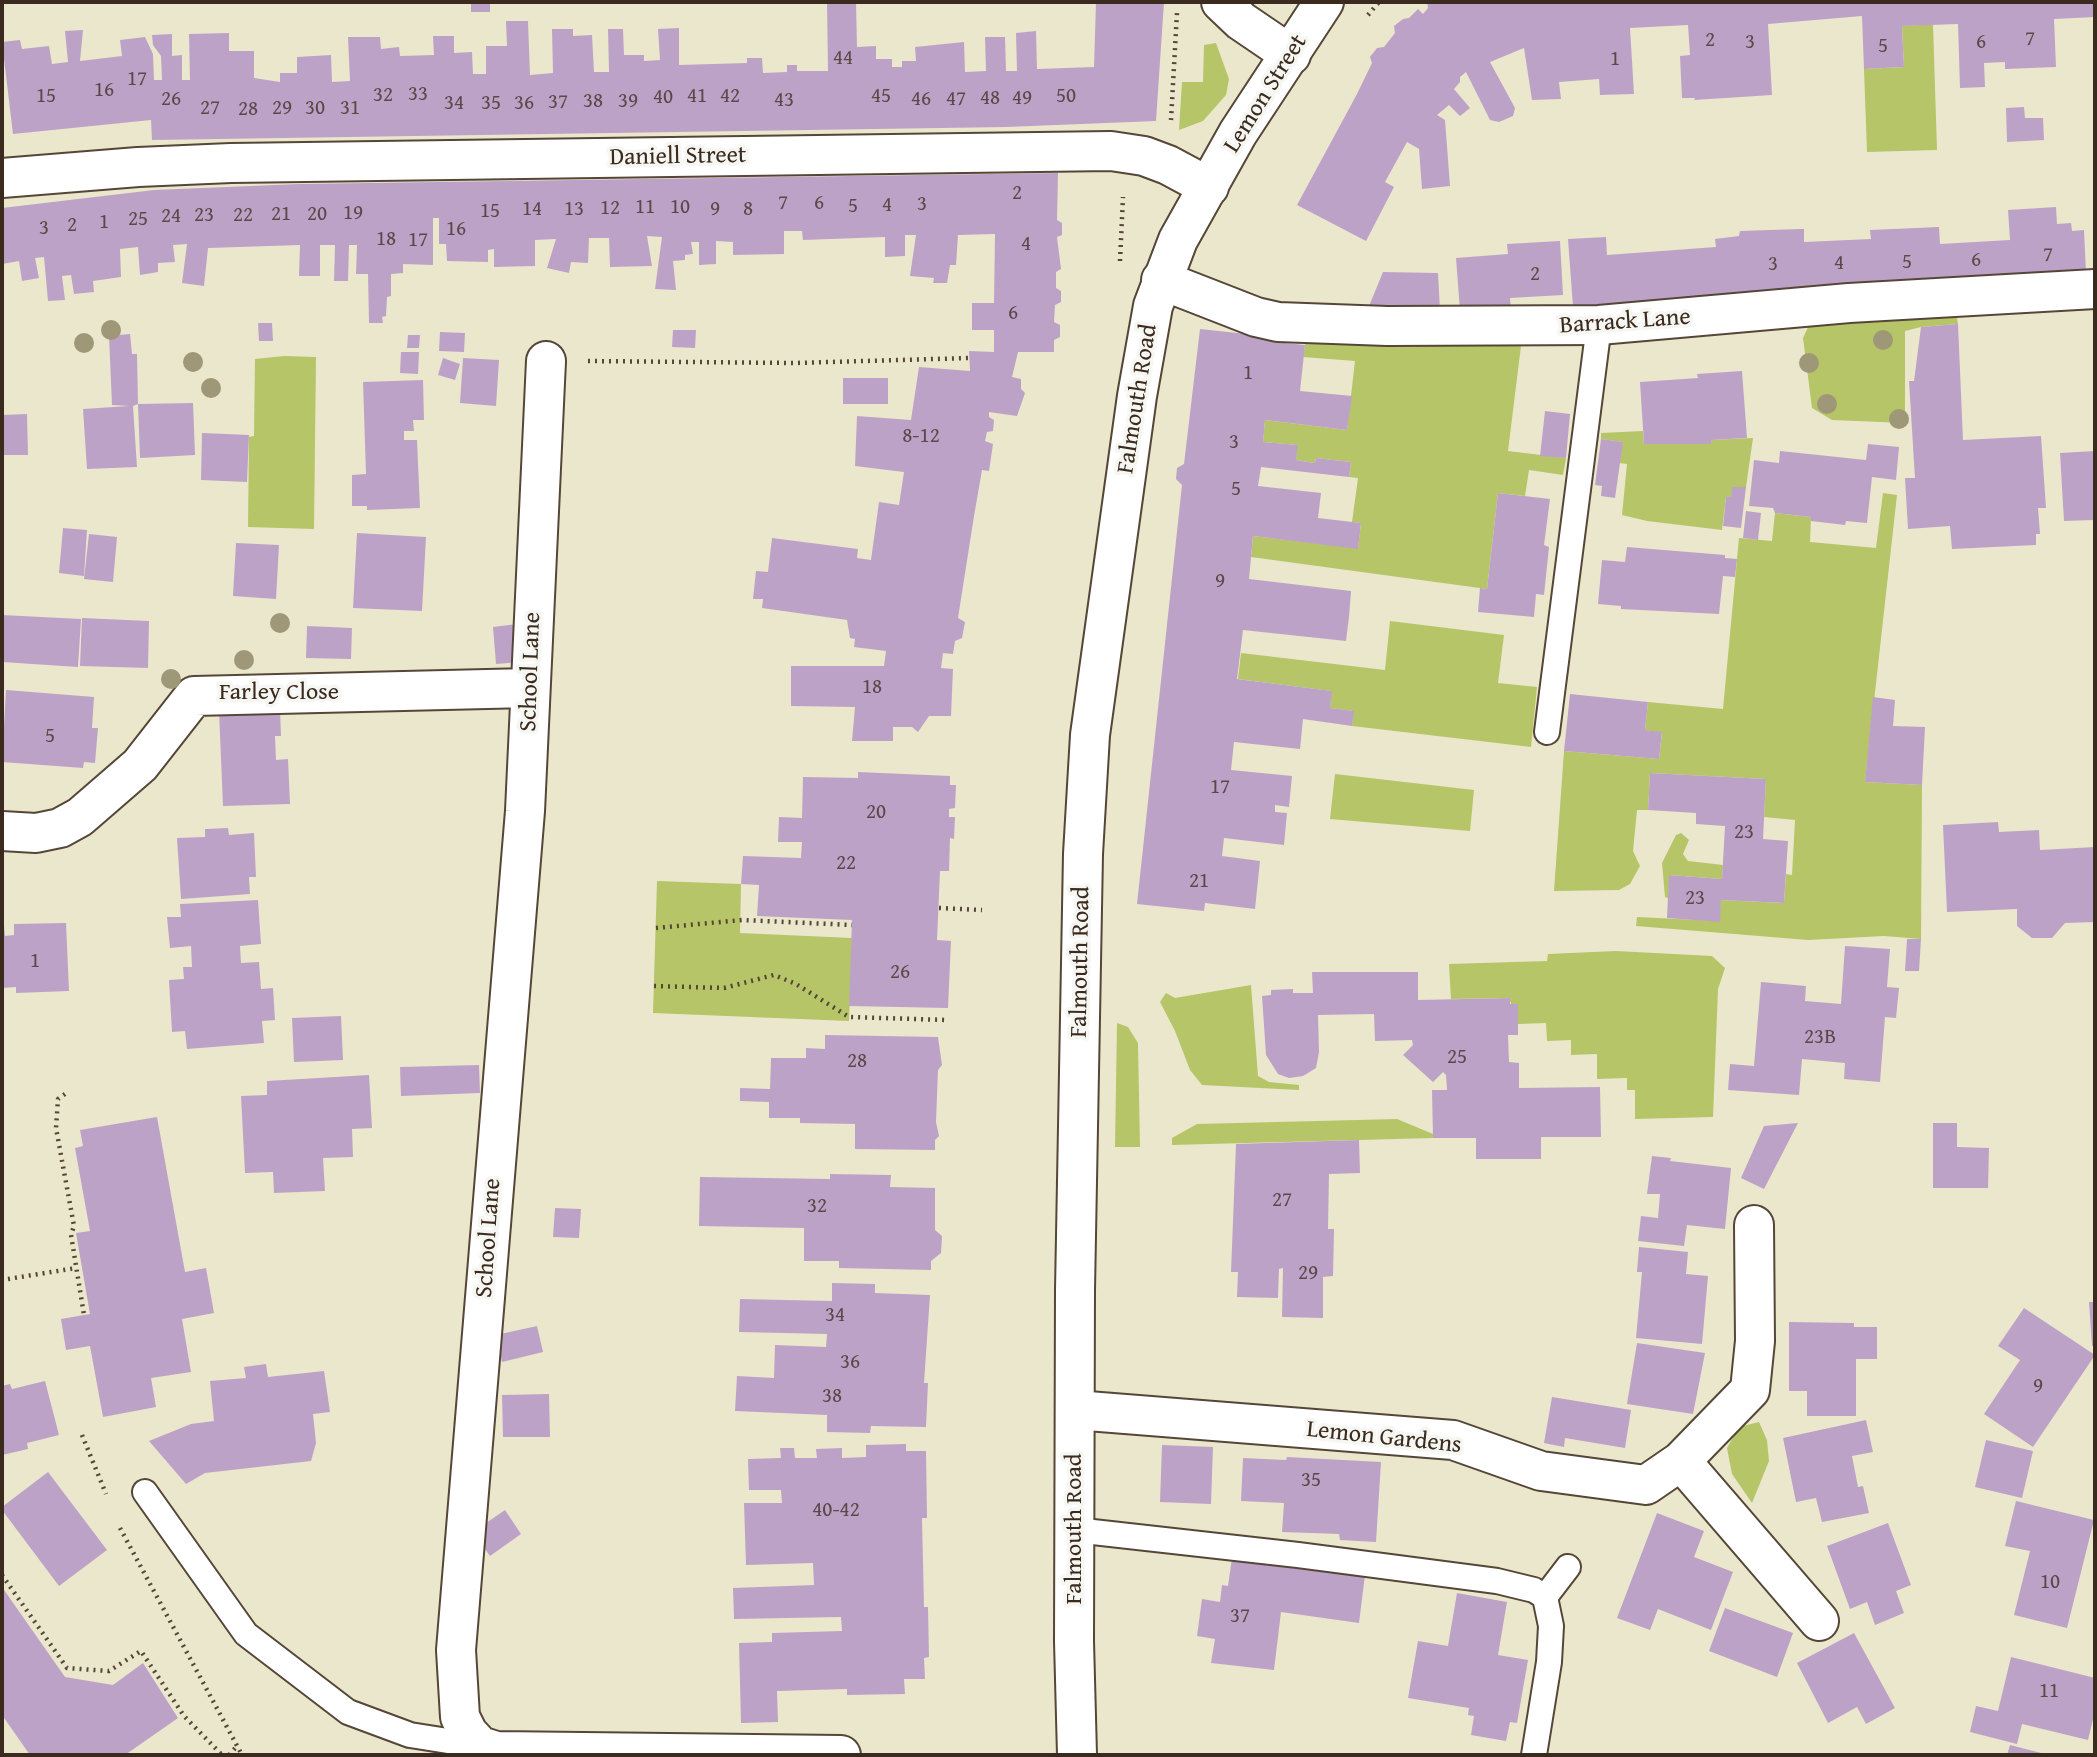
<!DOCTYPE html>
<html>
<head>
<meta charset="utf-8">
<style>
  body { margin:0 }
  #map { position:relative; width:2097px; height:1757px; overflow:hidden; background:#ebe7cc; font-family:"Gentium Book Plus",serif }
  canvas { display:block }
  .frame { position:absolute; inset:0; border:4px solid #3b2a1e; pointer-events:none }
</style>
</head>
<body>
<div id="map">
<canvas width="2097" height="1757"></canvas>
<div class="frame"></div>
</div>
<script>
const ctx = document.querySelector('canvas').getContext('2d');
ctx.lineJoin = 'round';
function fillPath(path, color) { ctx.fillStyle = color; ctx.fill(path, 'evenodd'); }
const toPath = rows => new Path2D(rows.map(r => 'M' + r).join(''));
function stroke(path, color, width, dash) { ctx.strokeStyle = color; ctx.lineWidth = width; ctx.lineCap = dash ? 'butt' : 'round'; ctx.setLineDash(dash || []); ctx.stroke(path); }
function label(font, color, halo, rows, align = 'center') {
  ctx.font = font + ' "Gentium Book Plus",serif'; ctx.lineWidth = 7; ctx.setLineDash([]); ctx.textBaseline = 'middle'; ctx.strokeStyle = halo; ctx.fillStyle = color; for (const [text, x, y, turn = 0] of rows) {
    ctx.save(); ctx.translate(x, y); ctx.rotate((+turn || 0) * Math.PI / 180); ctx.textAlign = isNaN(turn) ? turn : align; if (halo) ctx.strokeText(text, 0, 0); ctx.fillText(text, 0, 0); ctx.restore();
  }
}
const green = toPath([
  [1933,24,1937,150,1867,152,1864,69,1904,67,1902,26],
  [1216,43,1229,79,1226,95,1203,121,1179,130,1182,82,1203,82,1204,45],
  [1956,312,1958,324,1921,327,1905,331,1905,423,1832,420,1812,408,1803,338,1810,323],
  [1306,339,1521,346,1508,451,1566,458,1563,475,1529,470,1525,496,1498,493,1487,589,1251,557,1253,536,1358,548,1361,523,1352,522,1358,478,1349,477,1351,462,1316,458,1315,463,1296,460,1297,445,1263,442,1265,420,1347,430,1355,361,1303,357],
  [284,356,316,357,314,529,248,527,249,437,254,436,255,359],
  [1643,431,1644,444,1710,444,1711,440,1753,438,1746,487,1733,487,1731,497,1726,497,1722,530,1647,521,1622,515,1627,464,1619,463,1622,442,1601,439,1601,433],
  [1883,493,1897,495,1865,782,1922,785,1921,939,1884,936,1808,940,1636,926,1637,917,1719,921,1721,900,1784,903,1786,874,1792,875,1795,820,1764,817,1766,779,1650,773,1648,810,1637,810,1633,851,1640,866,1630,884,1619,890,1554,891,1564,751,1659,759,1662,733,1645,730,1648,702,1723,709,1739,538,1772,541,1775,513,1811,517,1810,542,1876,548],
  [1390,621,1504,635,1498,683,1537,687,1531,747,1352,726,1353,711,1330,708,1331,691,1238,679,1241,653,1385,670],
  [1335,774,1474,790,1470,831,1330,819],
  [1681,833,1689,840,1683,854,1688,861,1723,865,1722,879,1670,875,1668,898,1665,897,1662,863,1676,835],
  [657,881,741,884,740,933,852,938,849,1021,653,1013],
  [1616,951,1712,956,1725,968,1718,989,1713,1117,1635,1119,1635,1090,1627,1090,1627,1078,1597,1079,1597,1054,1571,1055,1571,1040,1547,1041,1546,1023,1518,1024,1509,998,1451,999,1449,964,1547,961,1548,954],
  [1251,985,1258,1076,1269,1082,1299,1085,1299,1090,1202,1085,1190,1070,1175,1031,1160,1002,1166,993,1175,998],
  [1117,1023,1128,1027,1138,1043,1140,1147,1115,1147],
  [1397,1119,1433,1134,1433,1138,1172,1145,1172,1138,1197,1124],
  [1759,1422,1767,1440,1769,1461,1752,1503,1732,1474,1727,1448,1739,1427]
]);
const building = toPath([
  [471,2,490,2,490,12,471,12],
  [827,2,856,2,857,47,876,46,876,59,892,59,892,67,902,67,902,61,916,61,915,47,964,42,965,72,986,71,985,37,1005,37,1006,71,1017,71,1016,33,1036,31,1037,69,1094,67,1096,2,1164,2,1156,121,1006,127,152,140,151,120,13,134,2,42,20,40,22,49,49,46,52,64,68,62,65,31,83,30,80,61,122,56,120,40,145,37,153,54,154,80,162,80,161,56,153,45,152,35,172,34,172,56,182,55,182,80,190,80,189,34,229,33,229,51,254,51,254,78,280,82,280,73,297,73,297,57,331,55,332,82,350,81,348,37,380,37,381,49,399,47,400,56,434,55,433,36,454,36,454,53,472,52,473,74,486,74,486,46,507,46,506,21,528,21,530,75,553,73,552,29,573,29,573,36,592,35,594,72,609,72,608,29,623,29,624,55,644,55,644,61,660,60,658,29,679,28,679,65,747,63,747,58,762,58,763,73,787,72,787,65,797,65,797,71,828,71],
  [1427,2,2095,2,2095,17,2054,19,2056,67,2005,69,2005,62,1984,63,1985,87,1960,88,1958,24,1902,26,1904,67,1864,69,1862,16,1768,24,1772,95,1694,100,1695,98,1682,98,1680,56,1690,55,1688,25,1630,28,1634,94,1600,95,1599,79,1559,82,1561,99,1532,100,1524,48,1490,62,1515,108,1513,116,1499,122,1490,120,1466,72,1460,77,1460,82,1454,89,1470,108,1460,116,1449,105,1437,115,1445,120,1450,186,1422,189,1419,149,1407,142,1385,182,1394,187,1366,241,1297,205,1357,94,1372,63,1370,57,1377,48,1384,47,1395,33,1394,26,1403,19,1409,18,1418,9,1423,14,1428,8],
  [2024,107,2025,118,2043,118,2044,140,2007,142,2006,108],
  [1058,173,1057,220,1062,223,1062,235,1057,237,1061,269,1056,272,1056,288,1061,291,1061,302,1055,305,1054,322,1060,325,1060,337,1054,340,1054,352,1018,352,1012,377,1021,379,1021,389,1025,393,1017,416,989,412,989,417,994,420,993,431,987,432,985,441,993,444,989,471,982,470,974,516,958,618,965,622,962,638,955,641,953,654,943,653,941,668,953,669,951,716,929,716,918,732,912,727,893,727,893,741,852,741,855,707,791,706,791,666,884,666,886,651,854,647,855,639,850,638,847,620,762,608,763,599,753,599,756,571,768,572,772,538,858,549,857,558,871,560,879,502,899,505,904,472,855,466,857,416,911,420,919,367,970,371,969,351,994,352,994,330,972,330,972,303,994,303,995,234,958,235,956,265,950,265,947,283,933,283,934,278,910,276,916,235,905,235,905,256,885,257,885,237,803,240,802,231,784,231,784,254,733,255,733,242,716,241,716,264,699,265,699,242,691,242,693,254,685,255,685,260,673,261,676,290,655,289,662,237,647,236,652,266,610,267,609,238,589,238,588,263,571,262,569,273,547,268,556,239,535,240,535,266,494,267,494,249,488,250,488,262,447,261,446,244,439,244,439,218,433,218,433,265,403,264,403,273,391,274,391,296,387,297,386,316,382,317,383,323,369,323,368,274,356,274,357,245,349,245,348,281,334,281,335,245,320,245,320,276,299,276,300,245,208,248,204,286,182,283,187,244,173,245,175,262,158,263,158,272,140,275,138,247,120,249,121,277,93,281,94,292,74,294,71,275,62,276,65,300,48,301,44,257,35,258,39,278,22,281,19,261,2,264,2,208,154,190,299,184],
  [2056,207,2057,224,2071,223,2072,231,2084,230,2086,273,1744,292,1573,307,1568,239,1606,237,1607,255,1716,247,1715,239,1739,236,1740,231,1801,229,1804,229,1804,242,1871,239,1870,230,1939,227,1940,244,2010,240,2008,210],
  [1560,241,1563,295,1510,298,1511,311,1460,311,1456,258,1508,254,1507,244],
  [1383,272,1438,273,1440,311,1367,311],
  [258,323,272,323,273,341,259,341],
  [1958,324,1963,440,2041,436,2046,508,2038,508,2040,534,2036,534,2036,545,1952,549,1950,526,1908,529,1905,478,1915,478,1909,381,1914,381,1921,327],
  [1200,329,1274,337,1274,342,1305,345,1300,391,1352,396,1347,430,1265,420,1263,442,1298,445,1296,460,1315,463,1316,458,1351,462,1349,477,1261,467,1258,486,1321,493,1318,518,1361,523,1358,549,1253,536,1249,579,1351,591,1349,617,1346,641,1243,630,1237,679,1332,691,1330,708,1354,711,1352,726,1303,719,1300,749,1234,742,1231,770,1292,776,1289,807,1275,805,1275,812,1287,813,1284,845,1224,838,1222,856,1260,861,1255,909,1205,903,1204,911,1137,904,1182,485,1176,479,1177,468,1184,464],
  [673,330,696,330,695,348,672,347],
  [440,332,465,333,464,352,439,351],
  [130,334,132,354,137,354,138,404,133,406,137,467,87,469,83,409,129,406,112,405,109,336],
  [408,335,420,335,419,348,407,348],
  [401,352,419,352,418,374,400,373],
  [443,358,460,364,455,380,438,375],
  [463,358,499,360,496,406,460,403],
  [1742,371,1747,438,1711,440,1711,444,1644,444,1640,382,1698,378,1697,374],
  [843,378,888,378,888,404,843,404],
  [423,380,424,420,413,420,414,431,404,431,404,440,417,440,420,508,367,510,367,506,352,506,352,475,366,474,363,382],
  [193,403,195,455,140,458,138,404],
  [1545,411,1570,414,1566,458,1540,456],
  [27,414,28,455,2,455,2,415],
  [202,433,249,435,247,482,201,480],
  [1601,439,1623,442,1615,498,1601,496,1602,486,1595,485],
  [1868,444,1899,447,1896,480,1872,477,1867,523,1846,521,1845,525,1811,521,1811,517,1775,513,1773,508,1749,506,1754,460,1779,463,1780,451,1866,460],
  [2095,451,2095,527,2093,520,2064,521,2060,453],
  [1732,487,1746,487,1741,528,1723,526,1726,497,1731,497],
  [1498,493,1550,499,1544,545,1549,547,1544,595,1536,594,1534,617,1478,612,1480,588,1487,589],
  [1746,511,1761,513,1758,540,1743,538],
  [63,528,87,530,84,576,59,573],
  [357,533,426,537,422,611,353,608],
  [89,534,117,537,113,582,84,579],
  [236,543,279,545,276,599,233,596],
  [1627,547,1725,555,1725,558,1737,559,1735,577,1723,576,1719,614,1621,609,1621,606,1598,604,1602,560,1625,562],
  [2,615,81,619,78,667,2,662],
  [82,618,149,621,148,668,80,666],
  [517,624,520,662,496,664,493,627],
  [307,626,352,628,351,659,306,658],
  [6,690,94,697,92,728,98,728,95,763,84,762,83,768,2,762],
  [1570,694,1648,702,1645,730,1662,732,1659,759,1564,751],
  [1873,697,1895,700,1893,726,1925,727,1922,785,1865,782],
  [280,709,281,736,275,736,276,760,288,759,290,804,223,806,219,711],
  [858,772,950,776,950,785,956,785,955,808,949,809,949,817,955,817,954,839,950,838,949,871,940,871,937,940,951,941,948,1008,849,1006,852,920,757,916,759,885,741,884,743,856,801,858,802,842,778,842,779,817,802,818,803,777,858,778],
  [1650,773,1766,779,1763,839,1788,841,1784,903,1721,900,1720,922,1667,918,1669,875,1722,879,1725,826,1696,824,1696,813,1648,810],
  [1998,822,1999,832,2039,830,2040,850,2095,847,2095,922,2065,923,2052,938,2032,938,2017,926,2017,909,1947,912,1943,825],
  [228,828,229,835,254,833,256,877,249,877,250,894,181,899,177,838,205,837,205,829],
  [258,900,261,944,240,946,241,963,259,962,261,989,273,988,275,1020,262,1021,264,1043,187,1049,185,1031,172,1032,169,980,184,979,183,967,192,967,191,946,170,948,167,917,181,917,180,904],
  [2,906,5,936,14,935,14,924,66,923,69,991,16,993,16,987,2,988],
  [1907,939,1921,939,1919,971,1905,971],
  [1845,946,1890,949,1887,987,1899,988,1896,1018,1885,1017,1880,1082,1844,1079,1845,1063,1802,1059,1799,1095,1728,1090,1730,1064,1754,1066,1761,982,1806,986,1805,1001,1841,1004],
  [1312,972,1418,972,1418,1000,1510,998,1510,1004,1518,1004,1518,1035,1508,1035,1509,1062,1519,1063,1519,1088,1600,1087,1601,1137,1541,1137,1541,1159,1476,1159,1476,1138,1433,1138,1432,1090,1447,1090,1446,1075,1443,1072,1433,1082,1403,1055,1413,1045,1412,1040,1375,1041,1374,1014,1318,1015,1319,1052,1316,1068,1303,1076,1289,1078,1278,1074,1266,1055,1262,996,1271,995,1271,990,1293,989,1293,993,1313,993],
  [341,1016,343,1060,294,1062,292,1018],
  [825,1035,938,1037,942,1065,938,1070,936,1122,939,1136,935,1140,935,1150,855,1149,855,1124,800,1123,800,1118,769,1118,769,1102,740,1101,740,1088,770,1089,771,1058,806,1058,806,1048,825,1049],
  [479,1065,480,1093,401,1096,400,1067],
  [369,1075,372,1128,352,1129,353,1157,323,1158,325,1191,274,1193,273,1172,245,1173,241,1096,267,1095,267,1081],
  [157,1117,185,1272,206,1268,214,1313,182,1319,191,1372,151,1378,156,1407,103,1417,90,1346,66,1350,61,1319,90,1314,76,1233,90,1231,75,1148,83,1146,80,1130],
  [1798,1123,1764,1189,1741,1178,1764,1126],
  [1933,1123,1957,1123,1957,1147,1989,1148,1988,1188,1933,1188],
  [1359,1140,1360,1173,1329,1174,1328,1229,1334,1229,1333,1276,1323,1277,1323,1318,1282,1317,1283,1268,1279,1269,1278,1298,1237,1297,1238,1272,1231,1272,1236,1144],
  [1652,1156,1671,1158,1670,1161,1731,1168,1725,1229,1687,1225,1684,1246,1638,1241,1641,1216,1658,1218,1660,1194,1647,1194],
  [830,1174,891,1175,890,1187,935,1188,935,1230,942,1236,941,1253,931,1261,931,1270,839,1268,839,1261,804,1261,804,1228,699,1226,700,1177,830,1179],
  [555,1208,581,1209,579,1238,553,1237],
  [1639,1247,1688,1252,1686,1274,1708,1276,1702,1344,1636,1338,1642,1272,1637,1272],
  [832,1283,875,1284,875,1293,930,1295,924,1383,928,1383,926,1427,871,1426,870,1433,827,1432,827,1415,735,1411,737,1376,774,1378,775,1345,826,1347,827,1334,739,1332,740,1299,832,1301],
  [2089,1302,2095,1302,2095,1346,2092,1346],
  [2024,1308,2095,1355,2033,1447,1984,1414,2020,1360,1998,1346],
  [1789,1322,1854,1323,1854,1327,1877,1327,1877,1359,1856,1359,1856,1416,1807,1416,1807,1391,1789,1391],
  [537,1326,543,1352,502,1362,496,1335],
  [1637,1343,1705,1353,1693,1414,1627,1404],
  [266,1364,268,1377,324,1371,330,1412,313,1414,316,1443,311,1461,205,1473,186,1484,149,1441,191,1424,214,1421,210,1381,246,1378,244,1367],
  [45,1381,59,1435,27,1443,28,1449,2,1455,2,1386,10,1384,12,1389],
  [549,1394,550,1437,503,1437,502,1395],
  [1552,1397,1631,1410,1625,1448,1565,1438,1564,1447,1544,1443],
  [1866,1420,1873,1452,1852,1456,1858,1487,1863,1486,1869,1513,1822,1522,1816,1498,1796,1502,1783,1438],
  [1986,1440,2033,1451,2022,1498,1975,1487],
  [906,1444,906,1451,926,1451,927,1518,922,1518,924,1607,928,1607,929,1657,924,1658,925,1679,904,1679,905,1694,847,1695,847,1689,777,1691,778,1722,741,1723,739,1643,772,1642,772,1633,842,1631,841,1617,734,1619,733,1588,814,1585,813,1563,746,1565,744,1503,782,1503,781,1490,749,1490,748,1459,781,1458,780,1448,794,1448,795,1458,817,1458,816,1449,842,1448,842,1458,866,1457,866,1445],
  [1162,1445,1213,1447,1211,1504,1160,1502],
  [1287,1457,1381,1462,1376,1542,1340,1540,1339,1534,1282,1532,1284,1503,1241,1501,1243,1458,1286,1460],
  [48,1472,107,1550,59,1586,2,1510,2,1507],
  [2016,1501,2094,1520,2067,1628,2014,1615,2030,1551,2005,1546],
  [505,1510,521,1534,490,1556,473,1532],
  [1657,1513,1704,1531,1694,1557,1733,1572,1711,1630,1658,1609,1650,1630,1617,1618],
  [1888,1523,1911,1585,1896,1591,1904,1613,1875,1625,1867,1602,1850,1609,1827,1546],
  [1232,1558,1365,1575,1359,1623,1281,1612,1274,1670,1211,1663,1215,1639,1197,1636,1202,1599,1220,1602,1222,1585,1228,1586],
  [2,1587,65,1677,113,1685,143,1663,178,1718,125,1755,30,1755,2,1715],
  [1457,1593,1507,1602,1498,1655,1528,1660,1517,1723,1510,1722,1506,1741,1471,1735,1474,1716,1468,1715,1469,1708,1408,1698,1418,1641,1448,1646],
  [1725,1608,1793,1633,1777,1677,1709,1651],
  [1854,1633,1895,1708,1866,1724,1857,1707,1828,1723,1797,1663],
  [2011,1657,2095,1678,2095,1711,2088,1740,2022,1724,2017,1744,1970,1732,1976,1706,1998,1711],
  [2010,1745,2045,1754,2045,1755,2007,1755]
]);
const path = toPath([
  [1368,15,1379,2],
  [1171,120,1177,13],
  [1120,261,1123,197],
  [588,361,794,363,969,358],
  [939,908,982,910],
  [656,928,742,920,852,925],
  [654,986,724,988,774,975,796,984,849,1017,948,1020],
  [65,1094,58,1099,56,1128,74,1226,71,1235,84,1315],
  [8,1279,76,1268],
  [82,1435,106,1494],
  [120,1528,242,1755],
  [2,1575,67,1668,109,1671,141,1651,184,1716,222,1755],
  [229,1755,237,1746]
]);
const lane = toPath([
  [1547,732,1599,325],
  [145,1492,246,1634,348,1712,410,1735,480,1746],
  [1075,1530,1298,1555,1497,1581,1534,1590,1545,1597,1551,1626,1549,1662,1534,1755],
  [1545,1597,1568,1567]
]);
const street = toPath([
  [1221,2,1241,21,1291,55],
  [2,178,138,167,231,163,1111,151,1144,156,1168,165,1209,187],
  [1161,280,1256,317,1278,322,1387,326,1599,325,1849,303,2095,289],
  [546,361,525,811,456,1650,460,1717,468,1733,480,1746,496,1751,841,1755],
  [2,831,36,833,60,828,80,817,140,765,194,696,529,688],
  [1075,1410,1453,1440,1541,1471,1646,1485,1681,1461,1750,1390,1755,1341,1754,1225],
  [1681,1461,1819,1621]
]);
const secondary = toPath([
  [1077,1755,1074,1641,1075,1290,1083,854,1090,735,1137,396,1153,306,1178,240,1238,133,1324,2]
]);
const trees = [
  [111,330],
  [1883,340],
  [84,343],
  [193,362],
  [1809,363],
  [211,388],
  [1827,404],
  [1899,419],
  [280,623],
  [244,660],
  [171,679]
];
const numberNames = [
  ["7",2030,40],
  ["2",1710,41],
  ["3",1750,43],
  ["6",1981,43],
  ["5",1883,47],
  ["44",843,59],
  ["1",1615,60],
  ["17",137,80],
  ["16",104,91],
  ["33",418,95],
  ["32",383,96],
  ["15",46,97],
  ["41",697,97],
  ["42",730,97],
  ["45",881,97],
  ["50",1066,97],
  ["40",663,98],
  ["48",990,99],
  ["49",1022,99],
  ["26",171,100],
  ["46",921,100],
  ["47",956,100],
  ["43",784,101],
  ["38",593,102],
  ["39",628,102],
  ["37",558,103],
  ["34",454,104],
  ["35",491,104],
  ["36",524,104],
  ["27",210,109],
  ["29",282,109],
  ["30",315,109],
  ["31",350,109],
  ["28",248,110],
  ["2",1017,194],
  ["7",783,204],
  ["6",819,204],
  ["3",922,205],
  ["4",887,206],
  ["5",853,207],
  ["11",645,208],
  ["10",680,208],
  ["12",610,209],
  ["14",532,210],
  ["13",574,210],
  ["9",715,210],
  ["8",748,210],
  ["15",490,212],
  ["19",353,214],
  ["21",281,215],
  ["20",317,215],
  ["23",204,216],
  ["22",243,216],
  ["24",171,217],
  ["25",138,220],
  ["1",104,223],
  ["2",72,226],
  ["3",44,229],
  ["16",456,230],
  ["18",386,240],
  ["17",418,241],
  ["4",1026,245],
  ["7",2048,256],
  ["6",1976,261],
  ["5",1907,263],
  ["4",1839,264],
  ["3",1773,265],
  ["2",1535,275],
  ["6",1013,314],
  ["1",1248,374],
  ["8-12",921,437],
  ["3",1234,443],
  ["5",1236,490],
  ["9",1220,582],
  ["18",872,688],
  ["5",50,737],
  ["17",1220,788],
  ["20",876,813],
  ["23",1744,833],
  ["22",846,864],
  ["21",1199,882],
  ["23",1695,899],
  ["1",35,962],
  ["26",900,973],
  ["23B",1820,1038],
  ["25",1457,1058],
  ["28",857,1062],
  ["27",1282,1201],
  ["32",817,1207],
  ["29",1308,1274],
  ["34",835,1316],
  ["36",850,1363],
  ["9",2038,1387],
  ["38",832,1397],
  ["35",1311,1481],
  ["40-42",836,1511],
  ["10",2050,1583],
  ["37",1240,1617],
  ["11",2049,1692]
];
const streetNames = [
  ["Lemon Street",1266,94,-58],
  ["Daniell Street",678,157,-1],
  ["Barrack Lane",1625,322,-4],
  ["Falmouth Road",1138,399,-81],
  ["School Lane",531,672,-88],
  ["Farley Close",279,693],
  ["Falmouth Road",1081,962,-89],
  ["School Lane",489,1238,-86],
  ["Lemon Gardens",1384,1438,6],
  ["Falmouth Road",1075,1529,-90]
];
fillPath(green, '#b6c568');
fillPath(building, '#bda2c8');
stroke(lane, '#554638', 28);
stroke(street, '#554638', 42);
stroke(secondary, '#554638', 42);
stroke(path, '#554638', 4.5, [2, 5]);
stroke(lane, '#fff', 24);
stroke(street, '#fff', 38);
stroke(secondary, '#fff', 38);
ctx.fillStyle = '#9f9878';
for (const [x, y] of trees) { ctx.beginPath(); ctx.arc(x, y, 10, 0, 2 * Math.PI); ctx.fill(); }
label('21px', '#5c4848', null, numberNames);
label('24px', '#3b2a1e', '#f6f6f2', streetNames);
</script>
</body>
</html>
